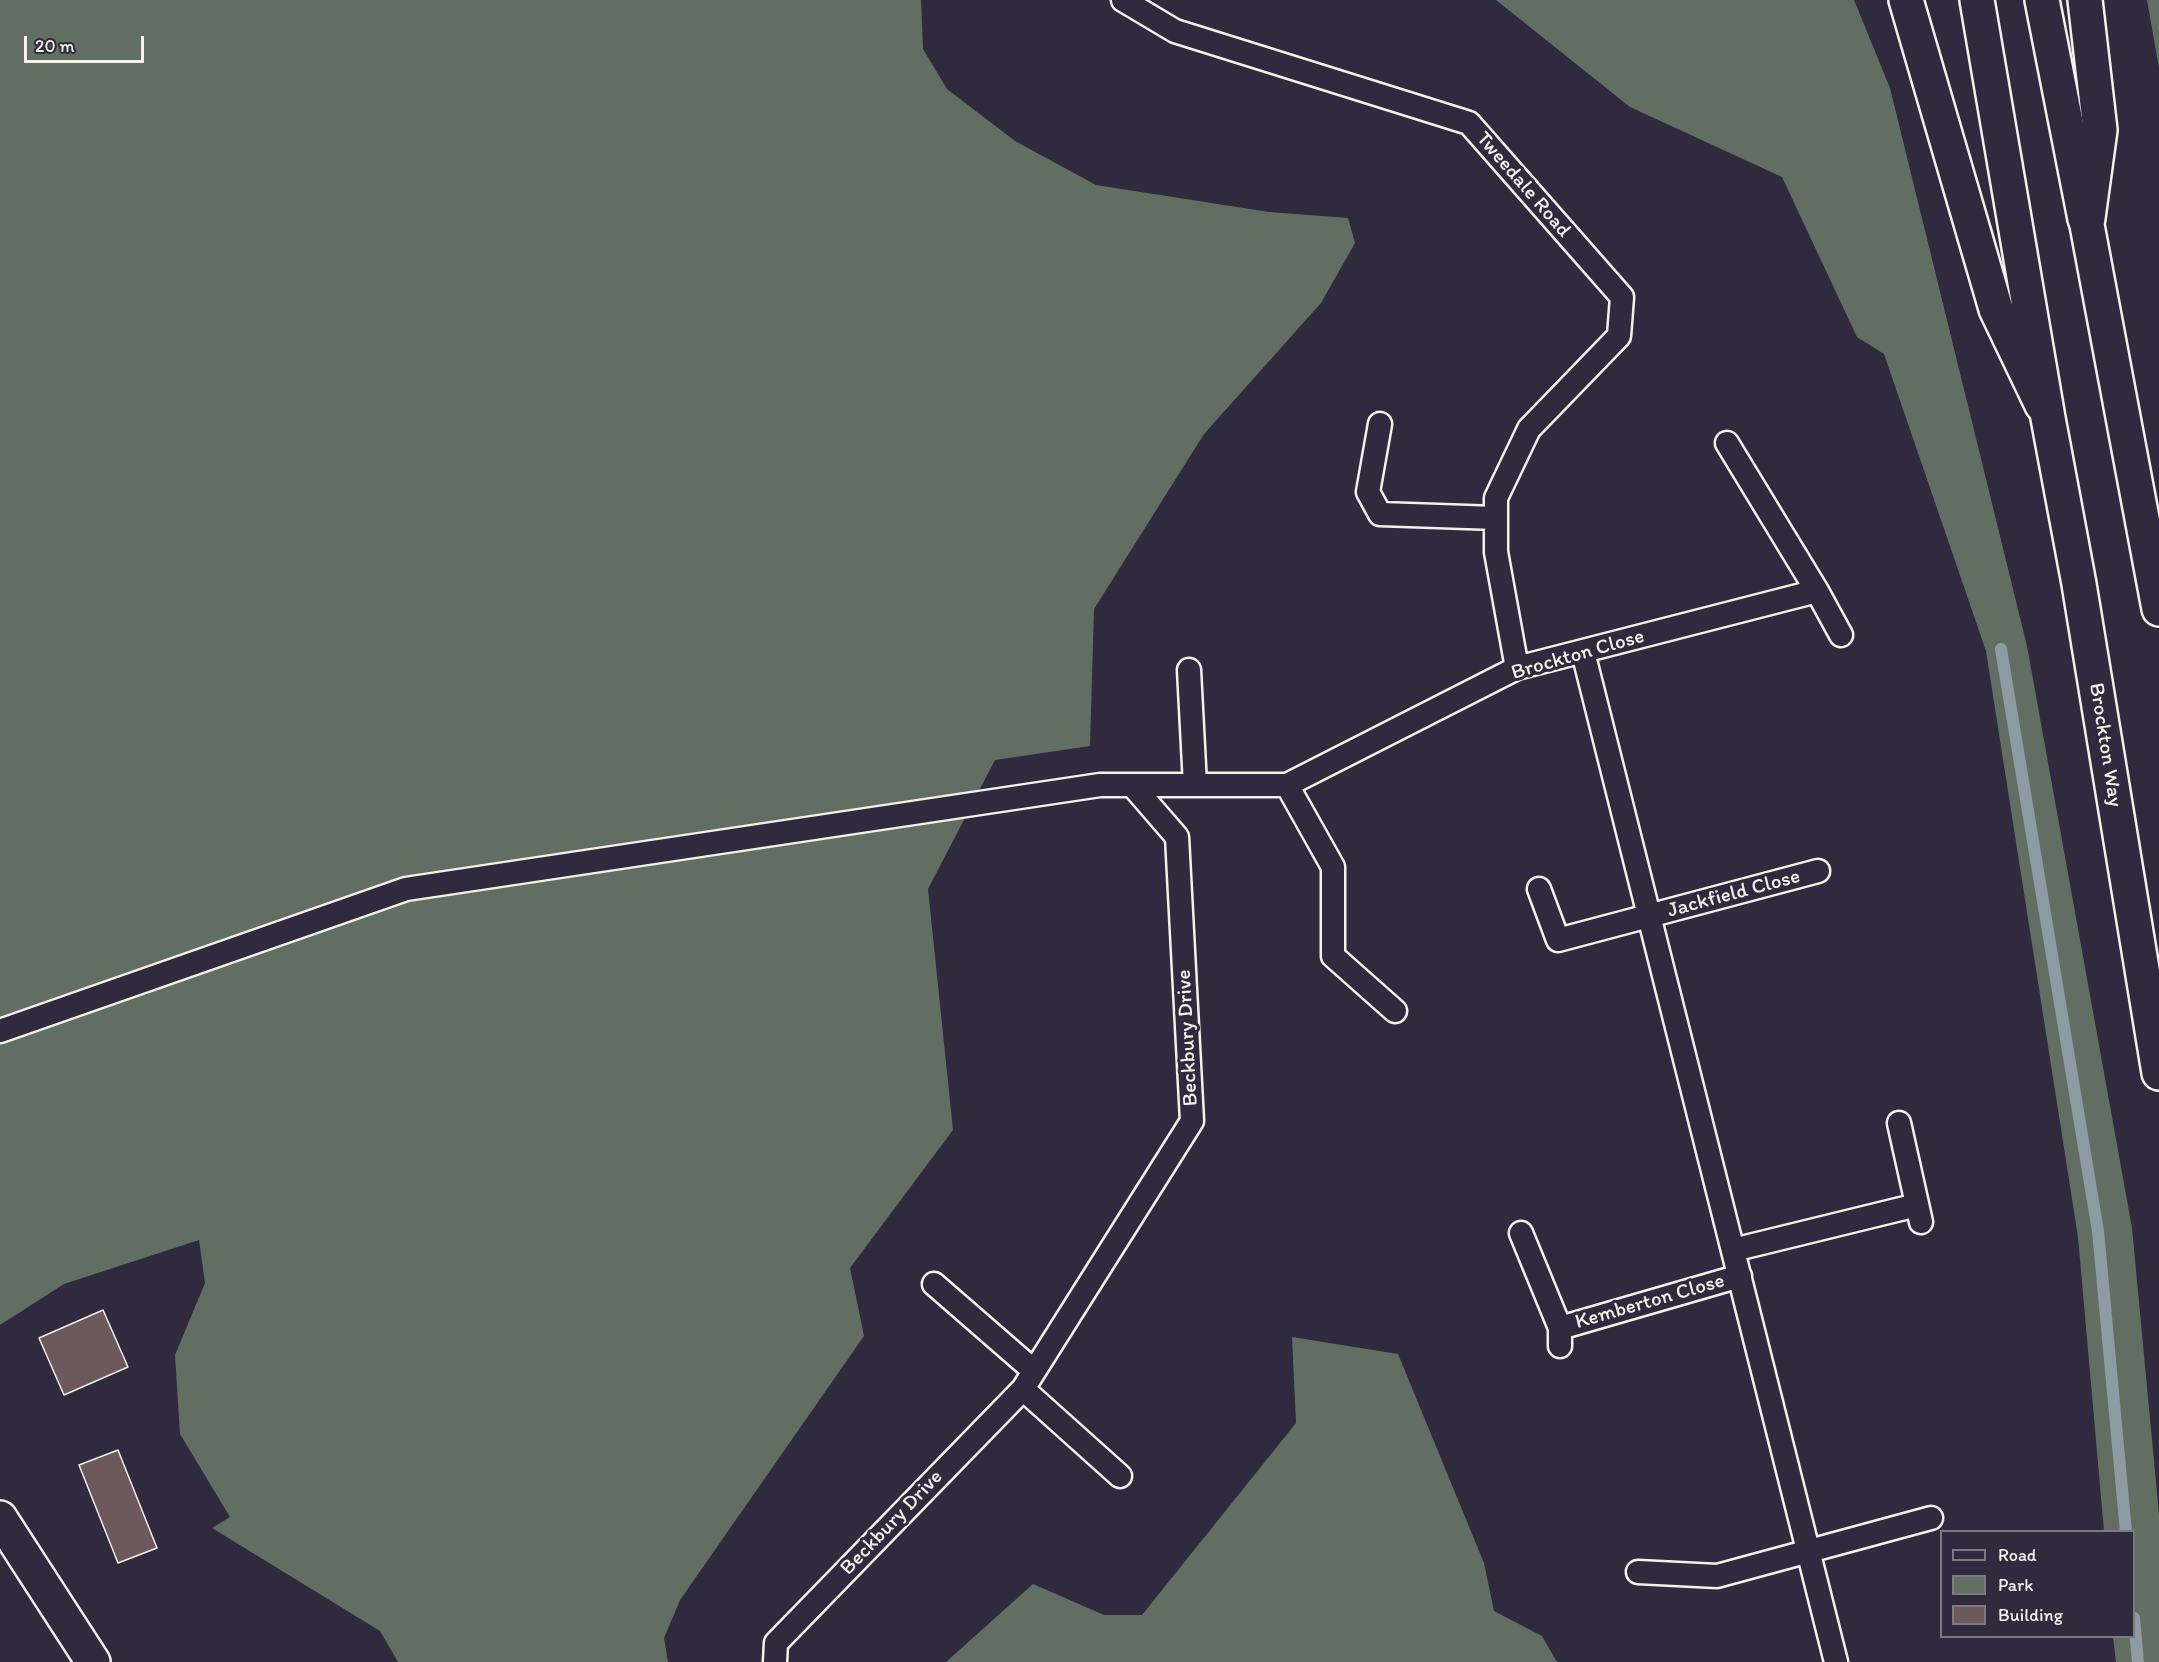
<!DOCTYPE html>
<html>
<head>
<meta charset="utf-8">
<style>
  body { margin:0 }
  #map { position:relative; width:2159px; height:1662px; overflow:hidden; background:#2f2a3d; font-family:Itim,sans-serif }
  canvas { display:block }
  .legend { position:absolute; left:1940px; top:1530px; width:195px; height:108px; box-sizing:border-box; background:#2f2a3d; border:2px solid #7e7a81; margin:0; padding:8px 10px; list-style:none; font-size:18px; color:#f4f1e8 }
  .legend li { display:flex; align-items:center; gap:12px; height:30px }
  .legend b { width:30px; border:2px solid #7e7a81 }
  .scale { position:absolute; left:24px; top:36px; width:120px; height:27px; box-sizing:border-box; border:3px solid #f4f1e8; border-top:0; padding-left:8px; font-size:18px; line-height:21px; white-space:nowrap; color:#f4f1e8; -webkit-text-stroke:4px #2f2a3d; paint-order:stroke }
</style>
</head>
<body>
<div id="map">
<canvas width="2159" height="1662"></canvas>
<ul class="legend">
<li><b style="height:8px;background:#2f2a3d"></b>Road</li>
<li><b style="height:16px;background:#626e62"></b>Park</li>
<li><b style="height:16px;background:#6d585b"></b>Building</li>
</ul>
<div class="scale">20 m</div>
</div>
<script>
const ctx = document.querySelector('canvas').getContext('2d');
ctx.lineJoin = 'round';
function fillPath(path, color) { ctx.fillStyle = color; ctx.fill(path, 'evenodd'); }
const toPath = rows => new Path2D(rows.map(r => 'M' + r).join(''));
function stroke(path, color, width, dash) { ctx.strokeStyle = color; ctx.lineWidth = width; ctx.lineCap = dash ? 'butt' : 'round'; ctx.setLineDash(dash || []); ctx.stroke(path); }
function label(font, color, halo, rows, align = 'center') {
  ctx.font = font + ' Itim,sans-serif'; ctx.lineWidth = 6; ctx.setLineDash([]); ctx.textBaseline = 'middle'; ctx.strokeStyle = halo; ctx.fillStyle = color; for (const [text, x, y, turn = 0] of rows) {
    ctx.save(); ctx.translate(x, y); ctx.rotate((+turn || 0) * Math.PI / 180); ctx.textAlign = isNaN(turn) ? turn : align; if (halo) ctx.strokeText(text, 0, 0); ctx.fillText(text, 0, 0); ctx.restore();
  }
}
const green = toPath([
  [0,0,921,0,923,49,947,89,1015,141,1096,185,1269,212,1348,218,1355,243,1321,303,1204,434,1094,609,1090,746,995,760,928,889,953,1130,850,1268,864,1336,680,1600,664,1638,668,1662,398,1662,380,1631,212,1528,230,1517,180,1434,175,1355,205,1283,199,1240,64,1284,0,1325],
  [1496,0,1854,0,1890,88,2027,646,2132,1228,2159,1514,2159,1662,2116,1662,2113,1637,2134,1636,2134,1532,2104,1531,2078,1237,1986,651,1884,354,1857,337,1782,177,1630,107],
  [2147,0,2159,0,2159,68],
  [1292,1337,1398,1354,1484,1563,1494,1611,1542,1636,1557,1662,946,1662,1033,1584,1104,1615,1142,1615,1296,1423]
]);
const stream = toPath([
  [2001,649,2098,1231,2126,1532],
  [2134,1618,2138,1662]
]);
const building = toPath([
  [103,1310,128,1367,64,1395,39,1338,103,1310],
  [118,1450,157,1548,118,1563,79,1465,118,1450]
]);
const lane = toPath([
  [1123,0,1175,31,1469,123,1622,297,1619,336,1529,429,1496,498,1496,552,1517,668],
  [1380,424,1368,492,1380,514,1496,518],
  [1727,443,1817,591,1841,635],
  [1583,652,1836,1662],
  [1189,670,1195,785],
  [1287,785,1333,867,1333,956,1395,1011],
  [1539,889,1558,940,1818,871],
  [0,1031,406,889,1100,785,1287,785,1517,668,1817,591],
  [1899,1123,1921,1222],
  [1521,1233,1560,1328,1560,1346],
  [1733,1250,1917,1205],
  [934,1284,1034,1371],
  [1560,1328,1740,1276],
  [1023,1389,1120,1476],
  [1638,1572,1717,1576,1931,1518],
  [775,1662,776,1643,1023,1389,1192,1121,1177,837,1132,785]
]);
const secondary = toPath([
  [0,1518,93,1662]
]);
const primary = toPath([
  [1906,0,1996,309,2042,405],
  [2042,0,2085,219]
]);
const highway = toPath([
  [1977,0,2048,418,2079,584,2159,1073],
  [2085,0,2100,130,2087,225,2159,609]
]);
const streetNames = [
  ["Tweedale Road",1523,185,49],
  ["Brockton Close",1578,655,-16],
  ["Brockton Way",2105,745,81],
  ["Jackfield Close",1734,894,-15],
  ["Beckbury Drive",1188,1038,-93],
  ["Kemberton Close",1650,1302,-16],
  ["Beckbury Drive",892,1523,-46]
];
fillPath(green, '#626e62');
stroke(stream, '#8f9ba4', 12);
fillPath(building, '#6d585b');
stroke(building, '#f4f1e8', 1.5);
stroke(lane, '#f4f1e8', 27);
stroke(secondary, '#f4f1e8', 38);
stroke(primary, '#f4f1e8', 38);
stroke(highway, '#f4f1e8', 38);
stroke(lane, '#2f2a3d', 22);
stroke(secondary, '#2f2a3d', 33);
stroke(primary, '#2f2a3d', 33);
stroke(highway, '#2f2a3d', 33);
label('21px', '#f4f1e8', '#2f2a3d', streetNames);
</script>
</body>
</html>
